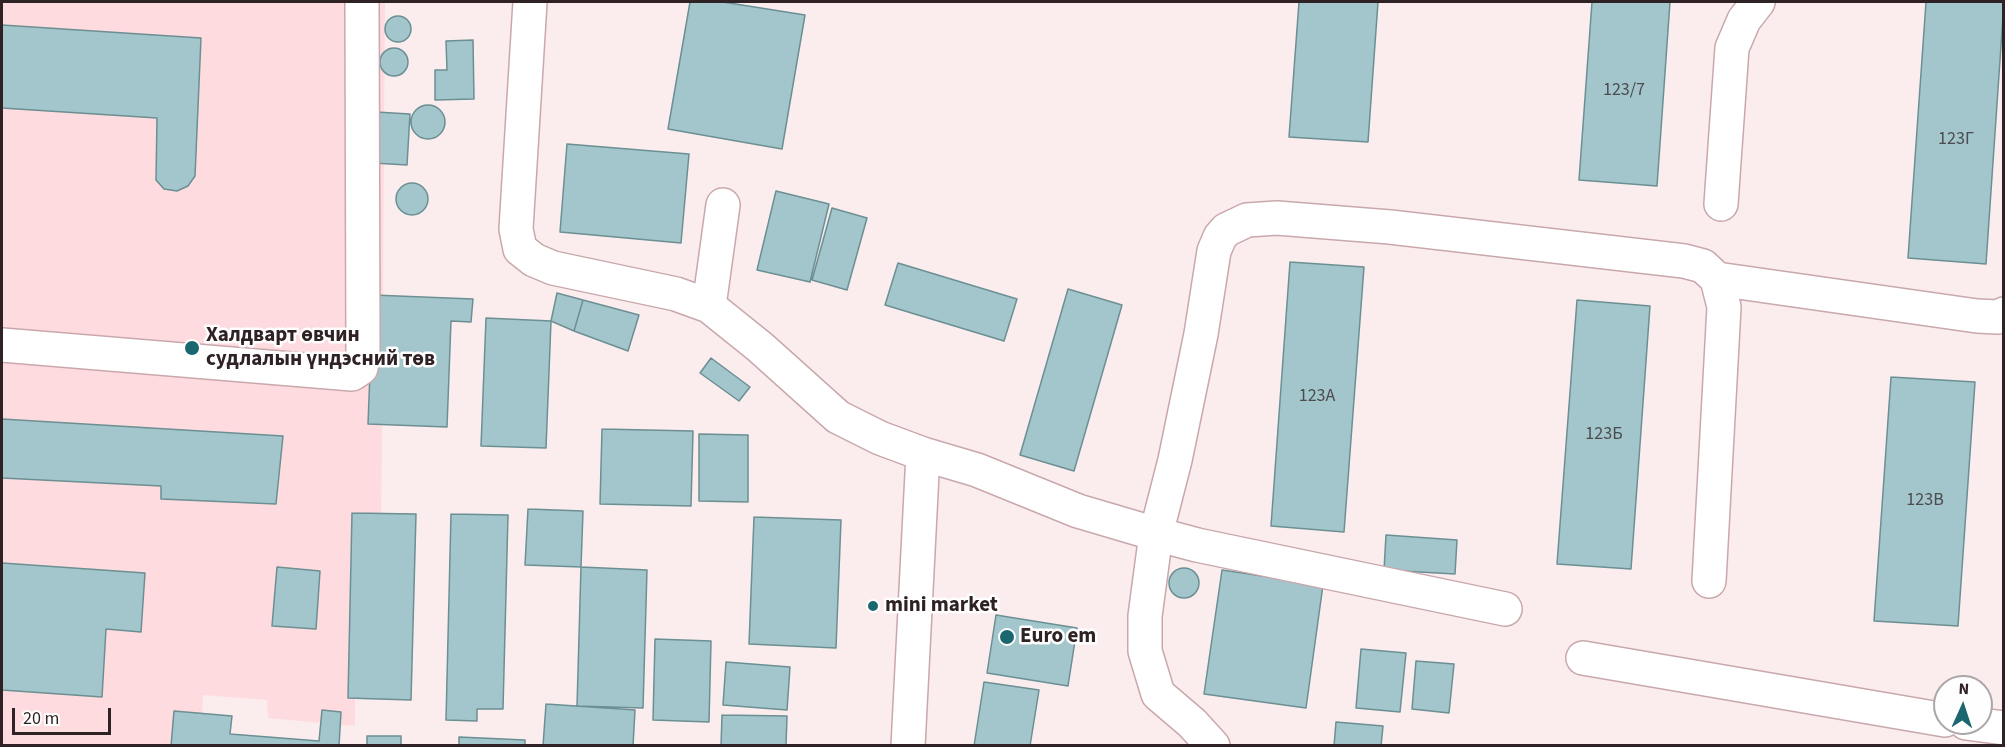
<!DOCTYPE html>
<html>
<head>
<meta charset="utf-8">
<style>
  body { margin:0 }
  #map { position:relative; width:2005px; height:747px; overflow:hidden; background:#fbedee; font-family:"Source Sans 3",sans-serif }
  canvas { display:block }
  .frame { position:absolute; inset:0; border:3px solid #2f2224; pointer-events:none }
  .north { position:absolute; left:1933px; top:675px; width:60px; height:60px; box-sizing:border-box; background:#fefefe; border:2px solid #aba6a7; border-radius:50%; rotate:3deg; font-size:16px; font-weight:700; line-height:24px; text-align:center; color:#2f2224 }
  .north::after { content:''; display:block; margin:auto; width:21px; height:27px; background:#1b6770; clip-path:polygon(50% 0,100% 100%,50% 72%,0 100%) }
  .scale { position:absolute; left:12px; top:708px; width:99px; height:27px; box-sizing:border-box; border:3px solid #2f2224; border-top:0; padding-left:8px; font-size:18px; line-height:21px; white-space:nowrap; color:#2f2224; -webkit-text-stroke:4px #fefefe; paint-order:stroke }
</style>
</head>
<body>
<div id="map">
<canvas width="2005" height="747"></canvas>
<div class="frame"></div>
<div class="north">N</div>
<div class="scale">20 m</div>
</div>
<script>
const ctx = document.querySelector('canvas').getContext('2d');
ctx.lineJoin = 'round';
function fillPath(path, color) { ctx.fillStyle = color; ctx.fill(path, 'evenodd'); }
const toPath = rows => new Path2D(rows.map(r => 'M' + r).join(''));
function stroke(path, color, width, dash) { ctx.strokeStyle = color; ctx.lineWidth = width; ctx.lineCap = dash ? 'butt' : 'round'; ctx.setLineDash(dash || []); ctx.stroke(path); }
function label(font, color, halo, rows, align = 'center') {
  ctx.font = font + ' "Source Sans 3",sans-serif'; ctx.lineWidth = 5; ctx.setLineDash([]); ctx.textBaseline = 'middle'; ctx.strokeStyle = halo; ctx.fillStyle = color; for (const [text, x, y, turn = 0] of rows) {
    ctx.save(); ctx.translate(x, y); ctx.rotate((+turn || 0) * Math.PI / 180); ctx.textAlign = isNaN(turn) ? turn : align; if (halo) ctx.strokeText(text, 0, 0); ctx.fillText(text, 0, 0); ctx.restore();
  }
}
const built = toPath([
  [2,2,385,2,380,696,355,696,355,726,268,718,267,700,203,695,201,745,2,745]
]);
const building = toPath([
  [690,2,723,2,805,15,782,149,668,129,690,2],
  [1299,2,1378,2,1368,142,1289,137,1299,2],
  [1592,2,1670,2,1657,186,1579,180,1592,2],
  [1926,2,2004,2,1986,264,1908,258,1926,2],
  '385 29a13 13 0 1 1 26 0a13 13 0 1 1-26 0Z',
  [2,25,201,38,195,176,188,186,177,191,164,189,156,180,157,118,2,108,2,25],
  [473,40,474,99,435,100,435,70,447,70,446,41,473,40],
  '380 62a14 14 0 1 1 28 0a14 14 0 1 1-28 0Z',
  '411 122a17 17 0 1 1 34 0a17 17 0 1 1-34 0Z',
  [376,112,410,114,407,165,373,163,376,112],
  [567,144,689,154,681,243,560,232,567,144],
  '396 199a16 16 0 1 1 32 0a16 16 0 1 1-32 0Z',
  [776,191,829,204,810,282,757,270,776,191],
  [832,208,867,218,847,290,812,280,832,208],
  [1290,262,1364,267,1344,532,1271,526,1290,262],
  [898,263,1017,299,1004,341,885,305,898,263],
  [1068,289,1122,305,1074,471,1020,455,1068,289],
  [557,293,583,300,574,331,551,321,557,293],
  [373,295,473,299,471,322,451,321,447,427,368,424,373,295],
  [583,300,639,315,628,351,574,331,583,300],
  [1577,300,1650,306,1631,569,1557,564,1577,300],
  [486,318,551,321,546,448,481,446,486,318],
  [711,358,750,387,739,401,700,373,711,358],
  [1891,377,1975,382,1958,626,1874,621,1891,377],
  [2,419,283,436,276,504,161,499,161,486,2,478,2,419],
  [602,429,693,431,691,506,600,504,602,429],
  [699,434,748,435,748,502,699,501,699,434],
  [528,509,583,511,581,567,525,565,528,509],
  [352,513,416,514,411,700,348,698,352,513],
  [451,514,508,515,503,709,477,709,477,721,446,720,451,514],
  [754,517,841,520,836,648,749,644,754,517],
  [1386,535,1457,540,1455,574,1384,570,1386,535],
  [2,563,145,573,141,632,106,629,102,697,2,690,2,563],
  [277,567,320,571,316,629,272,626,277,567],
  [581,567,647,570,643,708,577,706,581,567],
  '1169 583a15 15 0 1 1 30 0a15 15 0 1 1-30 0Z',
  [1222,570,1323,585,1306,708,1204,694,1222,570],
  [996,615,1077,628,1068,686,987,673,996,615],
  [655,639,711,641,709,722,653,720,655,639],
  [1361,649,1406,653,1400,712,1356,708,1361,649],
  [1416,661,1454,664,1449,713,1412,709,1416,661],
  [726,662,790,667,787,710,723,705,726,662],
  [984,682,1039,690,1030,746,974,746,984,682],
  [546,704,635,710,633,746,543,746,546,704],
  [322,710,341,712,339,746,171,746,174,711,232,716,230,734,319,741,322,710],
  [722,715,787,716,786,746,721,746,722,715],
  [1336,722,1383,726,1381,746,1334,746,1336,722],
  [367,736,401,736,401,746,367,746,367,736],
  [459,737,525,740,525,746,459,746,459,737]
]);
const minor = toPath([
  [530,2,516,229,520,249,534,260,553,268,676,294,709,306,760,347,838,417,880,438,923,454,908,746],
  [1721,204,1732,48,1744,20,1758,2],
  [1717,279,1977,316,1998,317,2004,314],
  [709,306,723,205],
  [2,345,352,374,361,368,363,354,362,2],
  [923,454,977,470,1078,511,1156,534,1197,545,1505,609],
  [1583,658,1945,720],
  [1966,723,2004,728],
  [1213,746,1192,723,1158,694,1145,651,1145,616,1156,534,1175,460,1201,334,1214,251,1220,237,1226,230,1247,220,1277,218,1390,227,1684,261,1703,266,1717,279,1724,307,1709,581]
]);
const markers = [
  [192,348,8,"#1b6770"],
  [873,606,6,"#1b6770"],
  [1007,637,8,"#1b6770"]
];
const numberNames = [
  ["123/7",1624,91],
  ["123Г",1956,140],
  ["123А",1317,397],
  ["123Б",1604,435],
  ["123В",1925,501]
];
const poiNames = [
  ["Халдварт өвчин",206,336],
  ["судлалын үндэсний төв",206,360],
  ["mini market",885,606],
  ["Euro em",1020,637]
];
fillPath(built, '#fedbdf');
fillPath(building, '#a2c6cb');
stroke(building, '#6c8f93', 1.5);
stroke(minor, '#c9a8ac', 36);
stroke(minor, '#fff', 33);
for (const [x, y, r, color] of markers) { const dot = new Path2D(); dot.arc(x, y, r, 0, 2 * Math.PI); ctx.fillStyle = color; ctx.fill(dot); stroke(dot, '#fefefe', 2); }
label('18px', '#4c4b4e', null, numberNames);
label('bold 21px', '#2f2224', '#fefefe', poiNames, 'left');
</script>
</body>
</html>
